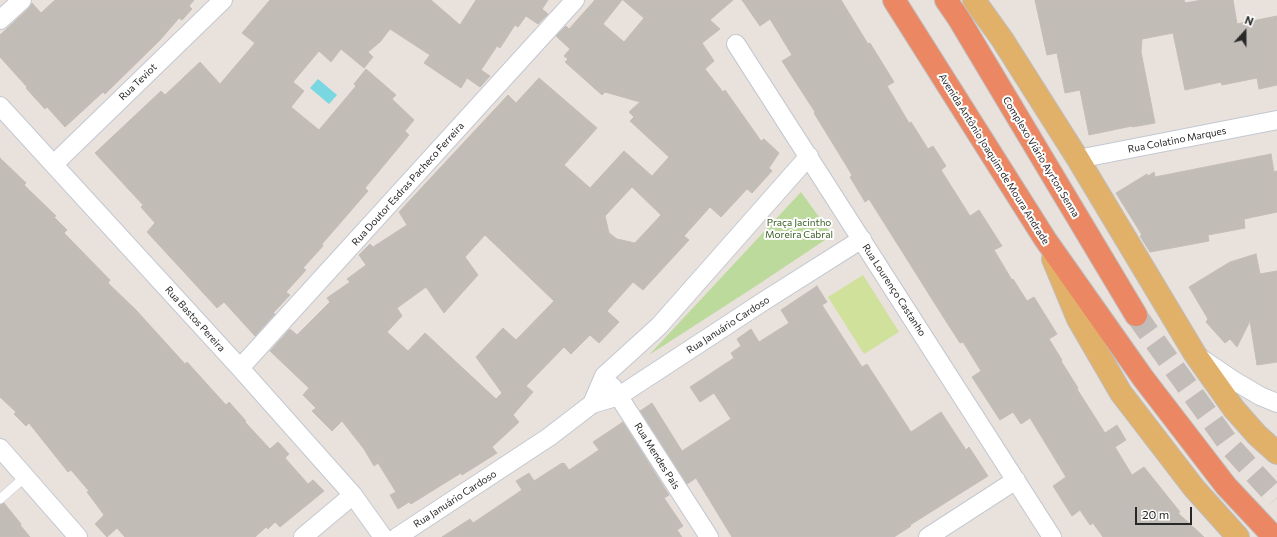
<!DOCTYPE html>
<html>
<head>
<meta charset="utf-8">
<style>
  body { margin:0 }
  #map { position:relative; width:1277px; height:537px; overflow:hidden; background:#e9e1dc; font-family:Commissioner,sans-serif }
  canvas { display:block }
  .north { position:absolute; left:1225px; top:12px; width:40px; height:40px; -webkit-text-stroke:3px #fff; paint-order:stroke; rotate:21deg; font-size:11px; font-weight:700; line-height:16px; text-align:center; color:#282828 }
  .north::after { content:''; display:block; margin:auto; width:14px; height:18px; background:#282828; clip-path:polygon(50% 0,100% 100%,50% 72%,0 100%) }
  .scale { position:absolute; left:1135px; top:507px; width:57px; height:18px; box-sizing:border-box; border:2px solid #282828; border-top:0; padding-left:5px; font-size:12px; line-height:14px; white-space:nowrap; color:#282828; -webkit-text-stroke:3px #fff; paint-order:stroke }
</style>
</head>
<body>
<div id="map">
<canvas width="1277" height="537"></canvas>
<div class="north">N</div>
<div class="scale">20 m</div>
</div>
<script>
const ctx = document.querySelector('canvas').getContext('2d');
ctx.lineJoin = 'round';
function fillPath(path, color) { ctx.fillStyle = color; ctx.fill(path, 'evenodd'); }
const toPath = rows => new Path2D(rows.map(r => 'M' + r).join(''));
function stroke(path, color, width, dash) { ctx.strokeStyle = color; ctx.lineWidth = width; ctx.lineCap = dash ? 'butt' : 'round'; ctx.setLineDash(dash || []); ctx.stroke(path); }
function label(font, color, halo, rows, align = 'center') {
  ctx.font = font + ' Commissioner,sans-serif'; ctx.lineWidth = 4; ctx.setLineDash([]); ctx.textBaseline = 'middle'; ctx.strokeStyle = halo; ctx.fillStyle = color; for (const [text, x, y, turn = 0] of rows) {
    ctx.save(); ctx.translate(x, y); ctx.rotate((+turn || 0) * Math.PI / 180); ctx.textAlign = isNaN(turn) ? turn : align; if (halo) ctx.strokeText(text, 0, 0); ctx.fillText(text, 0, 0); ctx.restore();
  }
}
const green = toPath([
  [801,192,829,231,825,240,759,284,649,355]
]);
const pitch = toPath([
  [863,275,899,332,864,354,828,297]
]);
const water = toPath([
  [318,79,337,95,329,104,310,88]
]);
const building = toPath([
  [55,0,194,0,189,6,192,9,182,20,179,18,160,40,105,94,103,92,65,127,47,107,45,109,35,98,26,88,27,87,0,57,0,35,29,8,32,3,41,13,55,0],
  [270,0,431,0,460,25,476,0,548,0,542,9,548,14,538,24,526,16,518,27,515,25,500,48,497,46,481,70,490,76,480,87,467,78,461,88,424,63,430,55,390,29,380,42,368,52,373,57,364,68,341,49,331,62,319,51,293,82,304,91,291,107,319,130,356,86,354,84,366,69,396,95,392,99,414,120,405,131,409,135,365,188,368,191,322,244,323,246,303,268,306,270,286,292,290,295,273,313,275,314,255,336,224,302,217,308,147,232,155,223,141,207,143,205,95,153,161,91,165,95,200,62,220,84,255,43,242,33,270,0],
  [595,0,622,0,603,24,624,42,644,18,623,0,733,0,710,20,720,29,702,43,714,61,705,69,723,92,725,90,761,141,764,139,779,153,769,168,772,171,752,193,747,189,721,217,710,207,684,236,689,240,643,290,633,282,607,311,619,322,599,343,590,335,571,354,564,347,526,386,533,392,513,415,519,422,492,447,497,453,462,475,461,473,411,504,409,502,398,509,390,495,396,492,378,463,374,466,364,449,342,421,332,431,312,411,316,408,303,395,309,388,270,351,290,329,297,335,330,302,327,298,350,282,347,279,366,265,359,255,370,244,373,247,407,225,399,212,508,95,516,103,539,78,597,128,564,165,590,188,624,151,652,176,669,157,630,121,634,117,629,112,640,102,605,92,602,95,565,62,568,59,564,56,570,49,556,36,566,26,569,29,595,0],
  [632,187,661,215,635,243,617,239,609,233,605,216,632,187],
  [485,235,554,301,516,340,503,328,476,357,502,393,496,399,425,333,408,351,387,332,402,316,397,308,426,287,444,313,478,275,465,257,485,235],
  [742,0,841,0,868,44,870,43,894,82,887,86,909,123,911,122,928,149,933,146,946,166,941,170,970,216,979,210,1002,246,994,250,1012,280,1013,279,1027,301,1034,297,1057,334,1049,339,1062,360,1061,361,1078,388,1077,389,1105,433,1117,425,1126,440,1115,447,1132,475,1144,467,1180,512,1178,513,1204,537,1103,537,1093,523,1090,525,1080,510,1072,516,1053,486,1066,477,1030,418,1021,424,1013,412,1000,420,972,377,981,371,963,342,960,343,942,315,869,199,865,202,850,177,852,175,814,113,815,112,782,61,792,55,770,19,760,26,742,0],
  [1035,0,1184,0,1185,3,1202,0,1233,0,1237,24,1277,16,1277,85,1259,89,1257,78,1222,85,1221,82,1185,90,1173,33,1142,39,1141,52,1155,123,1132,127,1132,126,1089,135,1080,90,1065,93,1057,53,1047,55,1035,0],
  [1271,154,1274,172,1277,171,1277,212,1244,219,1245,228,1208,235,1209,241,1150,252,1140,236,1142,235,1116,193,1147,174,1148,176,1154,172,1155,177,1271,154],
  [0,158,26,183,24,185,56,216,54,217,67,230,64,233,110,280,108,283,136,310,185,364,187,362,226,405,229,402,246,421,245,422,270,449,278,442,289,454,285,458,308,484,313,480,324,491,280,527,275,522,268,529,266,527,255,537,125,537,117,528,107,537,95,524,104,515,87,492,89,491,71,470,68,472,29,423,26,426,14,414,16,412,0,397,0,158],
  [1256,254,1260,274,1277,271,1277,362,1257,365,1250,321,1237,347,1230,339,1225,343,1206,322,1208,319,1189,287,1230,262,1256,254],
  [817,286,827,302,822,305,862,367,867,364,911,432,941,412,966,450,969,447,988,476,910,525,911,526,894,537,732,537,696,478,687,484,640,411,652,403,682,451,731,419,714,393,700,402,690,387,734,358,731,353,741,346,737,339,751,329,759,342,789,323,781,310,817,286],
  [623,422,669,495,664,498,683,526,677,530,682,537,442,537,470,519,473,523,522,490,516,481,529,473,534,481,562,463,563,464,564,463,569,470,599,450,593,442,623,422],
  [4,503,21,524,20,525,30,537,0,537,0,505,4,503]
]);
const highwayTunnel = toPath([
  [1136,315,1231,447,1277,498]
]);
const lane = toPath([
  [0,499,25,477]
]);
const street = toPath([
  [0,20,22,0],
  [736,44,1052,537],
  [0,106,240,368,353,495,383,537],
  [1078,159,1277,120],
  [54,164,223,0],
  [1202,359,1233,380,1260,396,1277,403],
  [240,368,575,0],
  [612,386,709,537],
  [592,404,604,376,659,326,809,156],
  [0,448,78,537],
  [303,537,353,495],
  [397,537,549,437,592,404,619,396,764,301,862,239],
  [928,537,1016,480]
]);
const primary = toPath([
  [974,0,1002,39,1078,159,1195,354,1234,409,1257,435,1277,453],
  [1053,259,1078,319,1121,393,1194,488,1238,537]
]);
const highway = toPath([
  [894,0,1045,239,1143,378,1226,486,1274,537],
  [946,0,959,19,1136,315]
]);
const streetNames = [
  ["Rua Teviot",138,82,-44],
  ["Rua Colatino Marques",1177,140,-11],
  ["Complexo Viário Ayrton Senna",1041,157,59],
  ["Avenida Antônio Joaquim de Moura Andrade",994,159,58],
  ["Rua Doutor Esdras Pacheco Ferreira",408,184,-48],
  ["Rua Lourenço Castanho",894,290,57],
  ["Rua Bastos Pereira",195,319,48],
  ["Rua Januário Cardoso",728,325,-33],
  ["Rua Mendes Pais",657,456,58],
  ["Rua Januário Cardoso",455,499,-33]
];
const parkNames = [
  ["Praça Jacintho",799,223],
  ["Moreira Cabral",799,235]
];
fillPath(green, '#bdda9d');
fillPath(pitch, '#cfe19a');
fillPath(water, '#79d7e1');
fillPath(building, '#c2bcb7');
stroke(building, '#c4bcb6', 1);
stroke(highwayTunnel, '#c2bcb8', 22, [22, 11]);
stroke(lane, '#c3c8d1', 10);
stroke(street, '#c3c8d1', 20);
stroke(primary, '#bebebe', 24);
stroke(highway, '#bebebe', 24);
stroke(lane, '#fff', 9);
stroke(street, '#fff', 18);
stroke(primary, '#e1b069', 22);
stroke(highway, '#ec8764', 22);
label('10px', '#282828', '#fff', streetNames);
label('10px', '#385d21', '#fff', parkNames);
</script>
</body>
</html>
